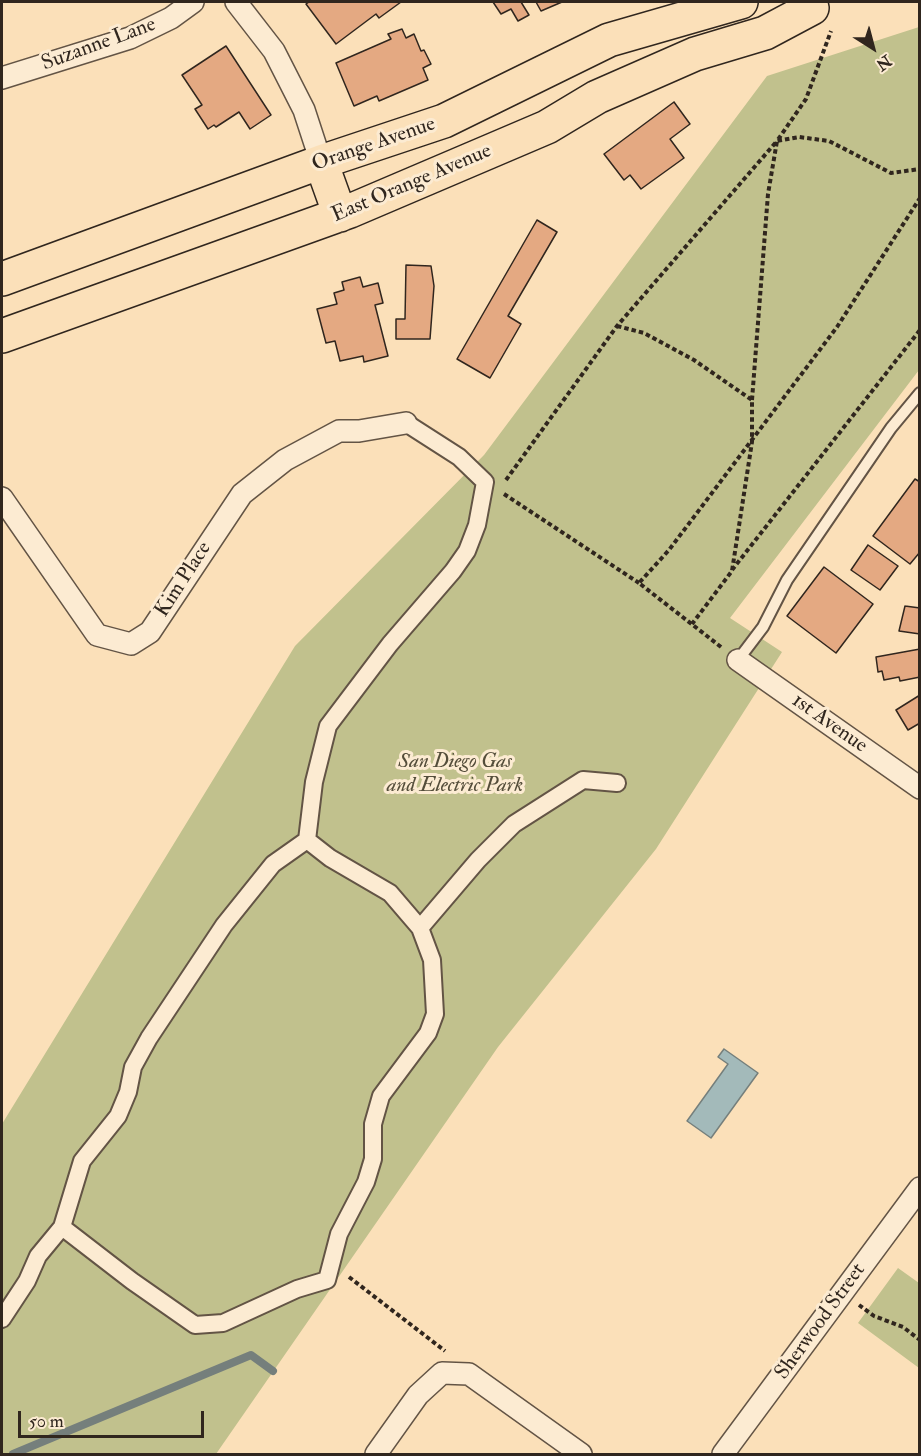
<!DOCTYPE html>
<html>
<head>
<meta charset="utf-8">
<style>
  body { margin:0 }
  #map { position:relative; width:921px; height:1456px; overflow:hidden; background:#fbe0b9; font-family:"IM FELL Double Pica",serif }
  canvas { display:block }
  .frame { position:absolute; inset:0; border:3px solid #30261e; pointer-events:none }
  .north { position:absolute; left:843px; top:18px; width:60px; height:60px; -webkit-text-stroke:4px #fcebd2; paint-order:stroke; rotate:144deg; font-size:16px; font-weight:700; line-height:24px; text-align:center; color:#30261e }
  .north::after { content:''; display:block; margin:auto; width:21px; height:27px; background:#30261e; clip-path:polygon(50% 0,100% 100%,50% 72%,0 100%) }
  .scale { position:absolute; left:18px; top:1411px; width:186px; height:27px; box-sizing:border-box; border:3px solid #30261e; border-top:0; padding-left:8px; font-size:18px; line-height:21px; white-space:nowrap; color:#30261e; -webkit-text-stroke:4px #fcebd2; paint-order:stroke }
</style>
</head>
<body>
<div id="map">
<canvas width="921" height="1456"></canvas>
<div class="frame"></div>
<div class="north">N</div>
<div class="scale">50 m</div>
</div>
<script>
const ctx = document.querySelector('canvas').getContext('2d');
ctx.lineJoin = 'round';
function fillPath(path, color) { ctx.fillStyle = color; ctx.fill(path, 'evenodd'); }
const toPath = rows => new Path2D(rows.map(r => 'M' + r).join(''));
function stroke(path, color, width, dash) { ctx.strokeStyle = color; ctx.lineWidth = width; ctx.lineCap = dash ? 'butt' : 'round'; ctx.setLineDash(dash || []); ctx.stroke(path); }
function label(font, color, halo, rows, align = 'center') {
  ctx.font = font + ' "IM FELL Double Pica",serif'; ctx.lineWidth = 6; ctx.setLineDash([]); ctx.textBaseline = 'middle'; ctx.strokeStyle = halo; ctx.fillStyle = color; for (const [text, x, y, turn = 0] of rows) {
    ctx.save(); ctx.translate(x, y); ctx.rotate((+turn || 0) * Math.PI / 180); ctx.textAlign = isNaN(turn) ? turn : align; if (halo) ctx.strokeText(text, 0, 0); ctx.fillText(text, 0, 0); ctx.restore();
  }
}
const green = toPath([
  [919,27,919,370,730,618,782,652,656,849,498,1047,216,1454,2,1454,2,1124,295,646,484,455,767,76],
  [898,1268,919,1283,919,1368,858,1323]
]);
const water = toPath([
  [724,1049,758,1073,711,1138,687,1121,728,1064,718,1057,724,1049]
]);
const stream = toPath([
  [13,1454,251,1355,273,1371]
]);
const building = toPath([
  [309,2,401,2,379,18,376,14,336,44,306,4,309,2],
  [493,2,521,2,529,15,518,21,511,9,501,14,493,2],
  [536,2,562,2,541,11,536,2],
  [402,29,406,38,414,34,421,51,424,50,431,64,423,68,428,80,379,101,377,96,354,106,336,63,391,39,388,34,402,29],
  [226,46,271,115,250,129,239,112,216,127,214,125,208,129,195,109,202,105,182,75,226,46],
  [674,102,690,124,670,139,684,158,641,189,630,175,624,180,604,154,674,102],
  [537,220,557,232,508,316,521,324,490,378,457,359,537,220],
  [406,265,431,266,434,286,430,339,396,339,396,319,405,319,406,265],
  [360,277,363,287,378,283,383,303,375,305,388,356,364,362,363,356,340,361,335,341,326,343,317,309,337,304,334,293,344,290,342,282,360,277],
  [915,479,920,482,920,552,910,564,873,536,915,479],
  [868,545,898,566,880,590,851,570,868,545],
  [824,567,873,604,836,653,787,616,824,567],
  [905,606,920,608,920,634,899,631,905,606],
  [920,649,920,677,900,681,899,677,884,680,882,671,878,672,876,657,920,649],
  [920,695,920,723,908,730,896,710,920,695]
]);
const path = toPath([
  [617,326,644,333,694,360,752,400,752,442,732,571,692,624],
  [752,400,768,194,777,141,806,99,831,31],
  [506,480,617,326,777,141,799,137,829,141,891,173,920,169],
  [504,494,639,583],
  [732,570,920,330],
  [721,647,639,583,669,550,837,327,920,198],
  [349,1277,445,1351],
  [859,1305,874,1316,903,1327,920,1340]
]);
const service = toPath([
  [738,660,763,627,787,580,891,428,920,393]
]);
const pedestrian = toPath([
  [307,840,314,782,328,726,390,644,453,571,467,551,477,525,485,482,459,457,406,423],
  [62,1227,82,1161,118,1116,128,1092,133,1067,149,1038,224,925,273,864,307,840,330,858,390,893,420,928],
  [2,1319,27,1281,38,1256,62,1227,132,1281,195,1325,223,1323,297,1289,327,1280,339,1234,366,1182,373,1159,373,1124,381,1096,428,1033,435,1014,432,960,420,928,478,860,514,824,583,780,617,783]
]);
const minor = toPath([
  [236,2,274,51,304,110,321,162],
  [2,78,130,38,171,18,193,2],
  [2,498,97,635,131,644,150,632,242,494,285,460,339,431,359,431,406,423],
  [738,660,920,788],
  [376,1454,418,1395,442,1373,469,1374,581,1454],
  [723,1454,920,1188]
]);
const primary = toPath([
  [321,162,340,215],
  [2,279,321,162,444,121,609,40,741,2],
  [2,336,350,211,547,127,597,97,695,54,765,33,812,8]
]);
const streetNames = [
  ["Suzanne Lane",99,45,-20],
  ["Orange Avenue",374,145,-19],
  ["East Orange Avenue",412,184,-23],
  ["Kim Place",184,580,-57],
  ["1st Avenue",829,724,35],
  ["Sherwood Street",821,1322,-54]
];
const parkNames = [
  ["San Diego Gas",455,762],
  ["and Electric Park",455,786]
];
fillPath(green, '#c1c18d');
fillPath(water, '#a3baba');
stroke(water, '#757f7c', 1.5);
stroke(stream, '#757f7c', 8);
fillPath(building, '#e4a982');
stroke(building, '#30261e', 1.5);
stroke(service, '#635445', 14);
stroke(pedestrian, '#635445', 20);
stroke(minor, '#635445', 24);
stroke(primary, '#30261e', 36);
stroke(path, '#30261e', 4, [4.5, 3]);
stroke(service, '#fcebd2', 10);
stroke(pedestrian, '#fcebd2', 16);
stroke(minor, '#fcebd2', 21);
stroke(primary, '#fbe0b9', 33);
label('21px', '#30261e', '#fcebd2', streetNames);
label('italic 21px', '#544d3a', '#fcebd2', parkNames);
</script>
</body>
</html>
